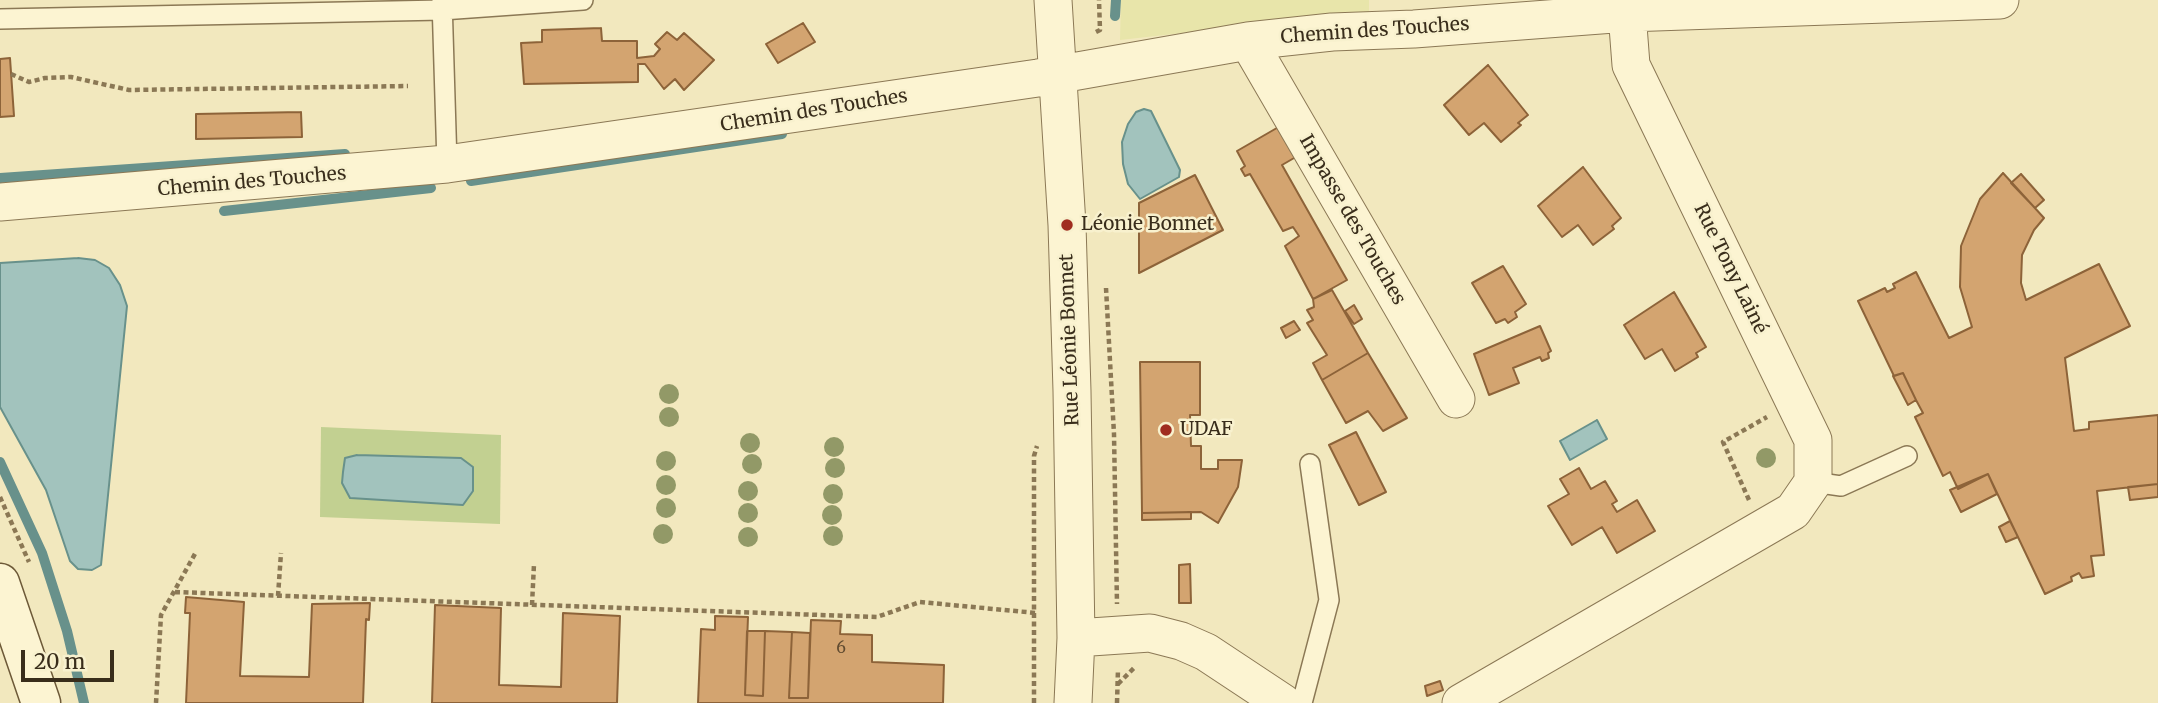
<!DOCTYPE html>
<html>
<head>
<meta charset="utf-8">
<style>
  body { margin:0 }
  #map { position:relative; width:2158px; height:703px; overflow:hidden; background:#f2e8be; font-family:Merriweather,serif }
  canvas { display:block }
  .scale { position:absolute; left:21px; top:650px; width:93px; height:32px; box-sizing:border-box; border:4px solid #392d1b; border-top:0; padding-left:9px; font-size:21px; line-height:24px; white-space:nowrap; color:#392d1b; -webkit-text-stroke:5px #f8f1ce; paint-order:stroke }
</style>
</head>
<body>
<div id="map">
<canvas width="2158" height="703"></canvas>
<div class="scale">20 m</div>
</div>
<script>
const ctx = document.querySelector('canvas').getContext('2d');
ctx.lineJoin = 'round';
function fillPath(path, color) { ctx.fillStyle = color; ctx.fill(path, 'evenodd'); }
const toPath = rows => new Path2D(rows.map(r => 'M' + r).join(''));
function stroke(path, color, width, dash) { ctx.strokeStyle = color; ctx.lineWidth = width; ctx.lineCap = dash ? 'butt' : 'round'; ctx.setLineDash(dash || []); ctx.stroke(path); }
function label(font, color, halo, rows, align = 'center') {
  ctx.font = font + ' Merriweather,serif'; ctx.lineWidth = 5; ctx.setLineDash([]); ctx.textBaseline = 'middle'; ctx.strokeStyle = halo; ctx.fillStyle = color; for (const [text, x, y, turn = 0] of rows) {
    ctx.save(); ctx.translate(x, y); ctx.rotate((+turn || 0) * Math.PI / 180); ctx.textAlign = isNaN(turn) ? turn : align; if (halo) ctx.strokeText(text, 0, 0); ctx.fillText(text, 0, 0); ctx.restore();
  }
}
const farmland = toPath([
  [1121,0,1369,0,1369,12,1120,40]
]);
const green = toPath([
  [321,427,501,435,500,524,320,517]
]);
const water = toPath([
  [1144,109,1151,111,1180,170,1179,177,1140,199,1128,184,1123,164,1122,142,1128,124,1136,112,1144,109],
  [78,258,95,260,109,268,120,285,127,306,101,565,92,570,78,569,70,561,46,490,0,407,0,263,78,258],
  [1597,420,1607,439,1570,460,1560,441,1597,420],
  [357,455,461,458,473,467,473,491,463,505,350,498,342,483,343,472,345,458,357,455]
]);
const stream = toPath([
  [1115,16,1116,0],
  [0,178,345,154],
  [471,181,782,134],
  [224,211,431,188],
  [0,462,42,553,67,631,84,703]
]);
const building = toPath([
  [803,23,815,42,778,63,766,44,803,23],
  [601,28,602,41,637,41,637,58,654,56,660,49,655,44,667,32,677,40,684,33,714,60,684,90,675,79,664,89,645,64,638,64,638,82,524,84,521,43,542,42,542,30,601,28],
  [10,58,14,116,0,117,0,59,10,58],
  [1488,65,1528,115,1518,123,1521,125,1501,142,1484,123,1469,135,1444,105,1488,65],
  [301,112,302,137,196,139,196,114,301,112],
  [1282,125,1301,154,1282,165,1347,280,1313,299,1285,246,1299,236,1293,227,1283,231,1250,174,1245,176,1241,169,1245,166,1237,151,1282,125],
  [1583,167,1621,218,1612,226,1614,229,1593,245,1578,225,1562,237,1538,206,1583,167],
  [2003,173,2044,218,2034,230,2022,255,2021,283,2026,300,2099,264,2130,326,2065,358,2074,431,2089,429,2089,422,2158,415,2158,484,2097,491,2104,555,2091,556,2094,576,2082,578,2079,573,2071,577,2072,581,2045,594,1988,474,1958,489,1950,472,1943,476,1915,417,1923,413,1916,400,1903,373,1894,376,1858,301,1885,288,1887,292,1895,288,1893,284,1916,272,1949,338,1972,327,1960,287,1961,246,1980,199,2003,173],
  [2021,174,2044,200,2035,208,2011,183,2021,174],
  [1195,175,1223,230,1139,273,1139,203,1195,175],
  [1503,266,1526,304,1515,312,1517,317,1508,323,1505,319,1496,323,1472,283,1503,266],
  [1332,290,1368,353,1322,380,1313,363,1327,355,1307,323,1313,320,1307,310,1314,307,1313,299,1332,290],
  [1674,292,1706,347,1696,353,1698,357,1675,371,1662,349,1645,359,1624,325,1674,292],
  [1354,305,1362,319,1354,324,1345,311,1354,305],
  [1294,321,1300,330,1286,338,1281,328,1294,321],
  [1540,326,1551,351,1548,353,1549,358,1542,361,1540,357,1513,368,1519,383,1489,395,1474,354,1540,326],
  [1368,353,1407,418,1383,431,1368,411,1346,423,1322,380,1368,353],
  [1140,362,1200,362,1200,415,1190,415,1191,446,1201,446,1201,469,1218,469,1218,460,1242,460,1238,487,1218,523,1201,512,1142,513,1140,362],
  [1903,373,1916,400,1908,405,1893,376,1903,373],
  [1356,432,1386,492,1359,505,1329,445,1356,432],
  [1579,468,1591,489,1605,481,1617,501,1612,504,1617,512,1637,500,1655,531,1617,553,1602,527,1572,545,1548,506,1569,494,1560,479,1579,468],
  [1988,474,1997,494,1961,512,1950,490,1988,474],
  [2158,484,2158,497,2130,500,2128,487,2158,484],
  [1191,512,1191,519,1142,520,1142,513,1191,512],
  [2010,521,2018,537,2006,542,1999,527,2010,521],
  [1190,564,1191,603,1179,603,1179,565,1190,564],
  [186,597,244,602,240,676,309,677,312,604,370,603,369,620,366,619,363,703,186,703,190,613,185,613,186,597],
  [435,605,501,608,499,685,561,687,563,613,620,616,617,703,432,703,435,605],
  [715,616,748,617,745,695,763,696,765,631,792,632,789,698,808,698,811,620,841,621,840,634,872,635,872,662,944,665,943,703,698,703,701,629,715,630,715,616],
  [747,631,765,631,763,696,745,695,747,631],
  [792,632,810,633,808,698,789,698,792,632],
  [1440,681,1443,690,1427,696,1425,686,1440,681]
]);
const path = toPath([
  [1096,32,1100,30,1099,0],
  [11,74,29,82,45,78,71,77,129,90,408,86],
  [1106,288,1114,434,1117,604],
  [0,497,29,562],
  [1749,500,1723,442,1767,417],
  [175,592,877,617,920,602,1036,613],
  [278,596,281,553],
  [532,605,534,564],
  [1118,684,1134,668],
  [156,703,161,615,196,552],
  [1034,703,1034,456,1037,446],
  [1117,703,1118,669]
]);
const lane = toPath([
  [442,0,447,164],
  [0,19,442,10,583,0],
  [1813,482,1841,486,1907,456],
  [1302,703,1329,600,1310,464]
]);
const street = toPath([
  [1053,0,1067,225,1072,391,1076,638,1073,703],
  [1248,41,1456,399],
  [0,202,447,164,1038,78,1248,41,1332,32,1414,29,1627,13,2000,0],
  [1076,638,1150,633,1181,641,1206,652,1283,703],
  [1461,703,1793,511,1813,482,1813,440,1631,65,1627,13]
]);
const secondary = toPath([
  [0,583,41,703]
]);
const trees = [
  [669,394],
  [669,417],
  [750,443],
  [834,447],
  [1766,458],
  [666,461],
  [752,464],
  [835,468],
  [666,485],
  [748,491],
  [833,494],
  [666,508],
  [748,513],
  [832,515],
  [663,534],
  [833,536],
  [748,537]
];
const markers = [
  [1067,225,7,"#a02d20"],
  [1166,430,7,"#a02d20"]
];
const numberNames = [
  ["6",841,648]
];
const streetNames = [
  ["Chemin des Touches",1375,31,-4],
  ["Chemin des Touches",814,111,-9],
  ["Chemin des Touches",252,182,-5],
  ["Impasse des Touches",1352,220,60],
  ["Rue Tony Lainé",1730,269,64],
  ["Rue Léonie Bonnet",1070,340,-92]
];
const poiNames = [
  ["Léonie Bonnet",1081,225],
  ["UDAF",1180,430]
];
fillPath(farmland, '#e8e5aa');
fillPath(green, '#c2d091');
fillPath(water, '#a2c3bd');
stroke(water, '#68918b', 2);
stroke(stream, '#68918b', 10);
fillPath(building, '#d3a470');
stroke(building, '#8d6339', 2);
stroke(lane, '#8b7855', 22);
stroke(street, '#8b7855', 39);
stroke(secondary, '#6d5938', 41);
stroke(path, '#8b7855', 4.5, [5, 3.5]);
stroke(lane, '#fcf4d2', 19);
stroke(street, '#fcf4d2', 37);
stroke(secondary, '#fcf4d2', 38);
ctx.fillStyle = '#929967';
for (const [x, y] of trees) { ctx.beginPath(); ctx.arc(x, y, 10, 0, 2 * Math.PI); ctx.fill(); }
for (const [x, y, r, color] of markers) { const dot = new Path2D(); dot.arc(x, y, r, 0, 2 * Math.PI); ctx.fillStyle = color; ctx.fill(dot); stroke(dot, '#f8f1ce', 2.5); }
label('16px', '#604b30', null, numberNames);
label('19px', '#392d1b', '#f8f1ce', streetNames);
label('19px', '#392d1b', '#f8f1ce', poiNames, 'left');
</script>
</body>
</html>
